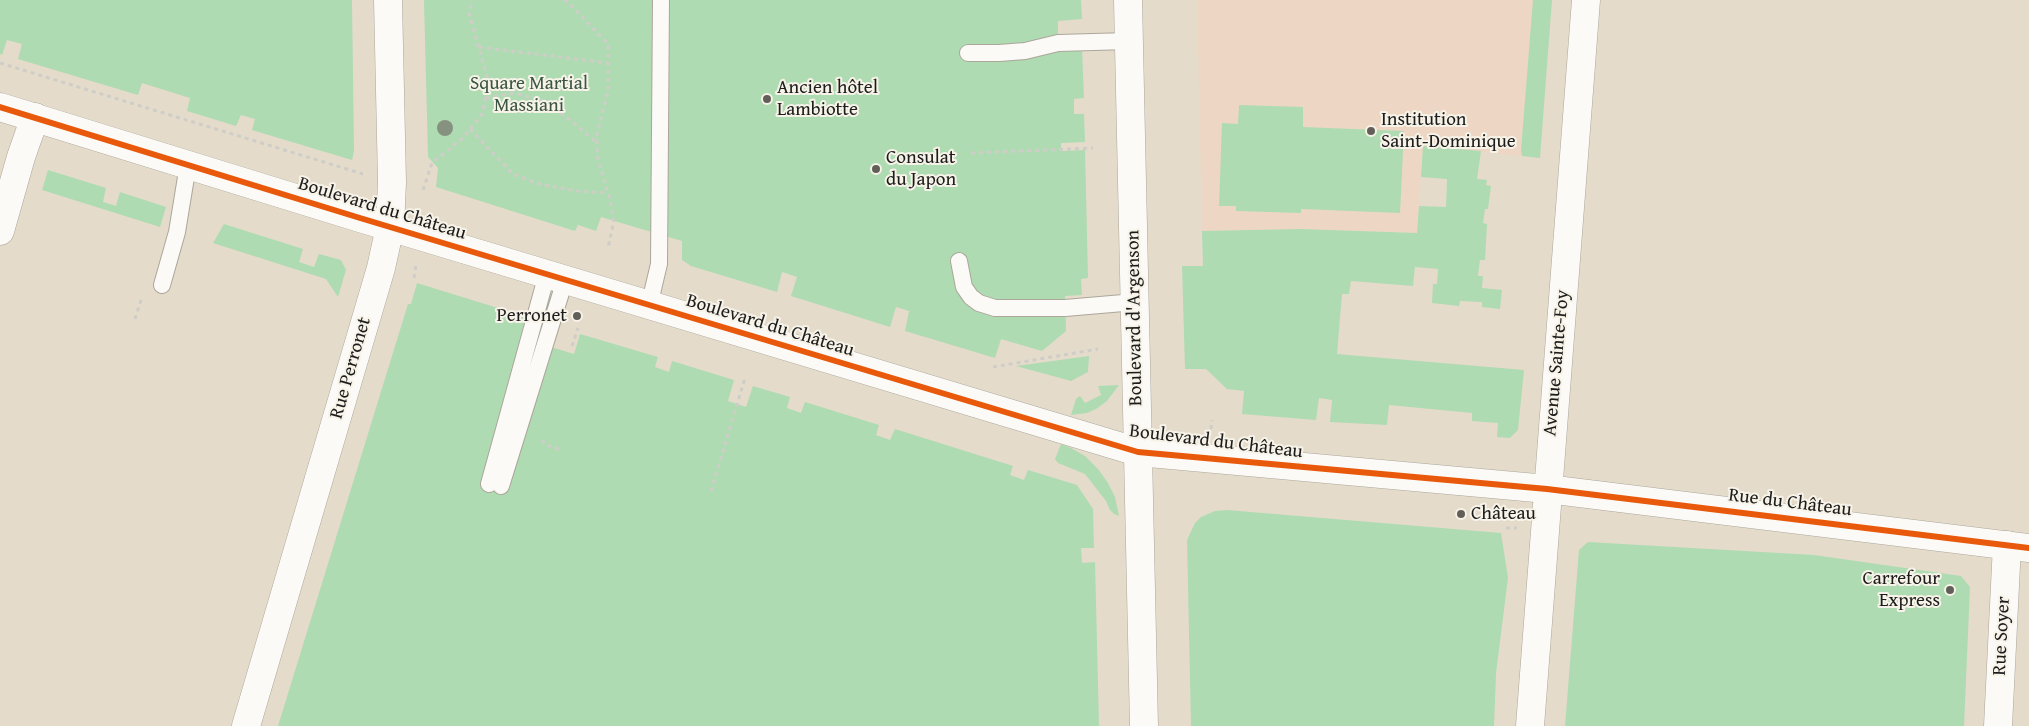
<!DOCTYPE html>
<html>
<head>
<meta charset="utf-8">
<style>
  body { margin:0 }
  canvas { display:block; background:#e4dbca }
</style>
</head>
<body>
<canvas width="2029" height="726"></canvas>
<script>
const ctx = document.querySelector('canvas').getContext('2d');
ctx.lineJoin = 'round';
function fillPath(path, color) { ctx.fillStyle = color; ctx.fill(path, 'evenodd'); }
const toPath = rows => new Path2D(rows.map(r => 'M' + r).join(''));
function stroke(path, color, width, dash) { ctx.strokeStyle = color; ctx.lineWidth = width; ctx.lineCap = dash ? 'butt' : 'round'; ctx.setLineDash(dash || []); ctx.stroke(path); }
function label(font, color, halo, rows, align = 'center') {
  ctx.font = font + ' "Gentium Book Plus",serif'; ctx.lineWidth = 4; ctx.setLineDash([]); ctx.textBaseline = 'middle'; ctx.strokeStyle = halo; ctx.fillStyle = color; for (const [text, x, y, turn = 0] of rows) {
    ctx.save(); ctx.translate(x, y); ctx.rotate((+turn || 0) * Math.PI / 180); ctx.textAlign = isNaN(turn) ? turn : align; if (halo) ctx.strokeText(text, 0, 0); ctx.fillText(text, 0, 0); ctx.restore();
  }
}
const built = toPath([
  [1197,0,1552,0,1540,158,1423,146,1417,233,1300,229,1202,231]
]);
const green = toPath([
  [0,0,352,0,354,151,352,160,252,130,255,119,241,115,236,126,187,111,190,98,142,83,138,95,18,59,22,44,7,40,2,55,0,54],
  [424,0,1081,0,1082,19,1058,21,1058,48,1082,48,1084,98,1074,99,1074,114,1084,114,1085,142,1061,143,1061,151,1085,150,1088,278,1081,279,1082,295,1065,296,1066,331,1042,351,1001,339,995,358,905,331,909,311,896,307,890,327,791,296,797,277,782,272,777,292,691,266,682,260,682,241,601,217,596,231,578,225,575,231,436,187,438,168,428,157],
  [1533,0,1552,0,1540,158,1522,156,1521,150],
  [1239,105,1303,107,1303,127,1404,131,1400,213,1301,209,1301,213,1236,211,1236,206,1219,206,1222,123,1238,124],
  [1423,146,1481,151,1477,179,1487,180,1486,185,1491,186,1488,209,1485,209,1483,223,1487,224,1485,260,1480,260,1478,276,1483,276,1482,288,1502,290,1500,309,1482,307,1482,302,1460,301,1459,306,1432,303,1433,284,1437,284,1438,269,1415,267,1413,286,1351,281,1349,294,1342,294,1337,354,1524,370,1518,430,1510,438,1497,437,1498,423,1472,421,1472,413,1389,405,1387,425,1330,422,1332,400,1319,398,1316,420,1242,414,1244,391,1227,389,1206,369,1185,369,1182,266,1203,266,1202,231,1300,229,1417,233,1419,206,1446,207,1447,179,1421,177],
  [48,170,106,188,103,202,116,206,120,192,166,207,160,227,42,190],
  [224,224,303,249,299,262,314,267,319,254,341,260,346,270,338,297,326,279,213,243],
  [417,283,527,317,521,337,528,340,574,354,580,334,658,357,655,367,669,372,672,361,734,380,728,401,746,407,753,386,790,397,787,408,801,413,805,402,879,425,876,435,890,440,895,429,1013,466,1010,475,1024,480,1028,470,1077,485,1093,509,1094,548,1081,548,1082,563,1095,562,1099,726,278,726,408,304,411,304],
  [1089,356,1088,372,1071,381,1016,366],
  [1119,385,1107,401,1096,409,1087,413,1071,415,1076,399,1080,396,1085,403,1101,395,1098,386],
  [1061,444,1071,448,1085,456,1098,469,1108,483,1115,497,1119,516,1114,514,1110,510,1106,501,1085,474,1058,463,1055,459],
  [1227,510,1501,533,1508,578,1496,673,1494,726,1191,726,1187,540,1195,523,1201,517,1215,511],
  [1588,542,1814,555,1961,576,1970,587,1964,726,1565,726,1579,550]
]);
const path = toPath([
  [564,0,569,3,608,44,608,91,597,133,597,155,610,200,614,221,608,248],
  [479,47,608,63],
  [0,63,363,174],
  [486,98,514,93,544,101,574,123,597,143],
  [470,129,513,174,539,184,576,191,608,193],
  [971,153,1093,148],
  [423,190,432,163,464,137,482,114,489,84,469,13,472,0],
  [414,278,416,264],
  [135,319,142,297],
  [572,346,578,328],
  [993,367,1098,349],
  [1211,429,1212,420],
  [542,440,546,445,562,450],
  [711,491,745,378],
  [1506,528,1517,528]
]);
const service = toPath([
  [968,53,999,53,1025,51,1058,43,1129,41],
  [959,261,964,287,971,297,979,303,995,308,1065,308,1135,302],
  [162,285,177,232,188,165],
  [649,306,659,264,661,0],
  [489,484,547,274],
  [501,486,565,280]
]);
const minor = toPath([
  [1128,0,1144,726],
  [0,231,21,157,35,117],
  [246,726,381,268,390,227,392,182,388,0],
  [1530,726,1586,0],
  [1998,726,2007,545]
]);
const tertiary = toPath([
  [0,107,360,218,1138,452,1547,489,2029,548]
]);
const cycleway = toPath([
  [0,107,360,218,1138,452,1547,489,2029,548]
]);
const trees = [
  [445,128]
];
const markers = [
  [767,99,5,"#625f59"],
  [1371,131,5,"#625f59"],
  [876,169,5,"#625f59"],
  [577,316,5,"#625f59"],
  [1461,514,5,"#625f59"],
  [1950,590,5,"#625f59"]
];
const parkNames = [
  ["Square Martial",529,84],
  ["Massiani",529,106]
];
const poiNames = [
  ["Ancien hôtel",777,88],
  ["Lambiotte",777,110],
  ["Institution",1381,120],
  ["Saint-Dominique",1381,142],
  ["Consulat",886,158],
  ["du Japon",886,180],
  ["Perronet",567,316,"right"],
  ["Château",1471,514],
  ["Carrefour",1940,579,"right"],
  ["Express",1940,601,"right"]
];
const streetNames = [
  ["Boulevard du Château",382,209,17],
  ["Boulevard d'Argenson",1135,318,-91],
  ["Boulevard du Château",770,326,17],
  ["Avenue Sainte-Foy",1557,363,-85],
  ["Rue Perronet",351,368,-74],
  ["Boulevard du Château",1216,442,7],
  ["Rue du Château",1790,503,7],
  ["Rue Soyer",2002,636,-87]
];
fillPath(built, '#edd7c4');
fillPath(green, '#afdbb2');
stroke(service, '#aca69b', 18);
stroke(minor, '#aca69b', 29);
stroke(tertiary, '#aca69b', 29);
stroke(path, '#cfcdc8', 3, [4, 4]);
stroke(service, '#fbfaf7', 16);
stroke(minor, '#fbfaf7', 28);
stroke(tertiary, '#fbfaf7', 28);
stroke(cycleway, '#e8590c', 6);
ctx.fillStyle = '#879180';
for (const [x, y] of trees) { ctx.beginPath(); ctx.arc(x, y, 8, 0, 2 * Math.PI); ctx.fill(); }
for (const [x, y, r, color] of markers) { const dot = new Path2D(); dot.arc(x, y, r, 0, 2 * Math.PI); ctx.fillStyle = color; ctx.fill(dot); stroke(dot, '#f7f3e8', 2); }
label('19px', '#3b5543', '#f7f3e8', parkNames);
label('19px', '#1c1c1c', '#f7f3e8', poiNames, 'left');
label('19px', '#1c1c1c', '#f7f3e8', streetNames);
</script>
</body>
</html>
